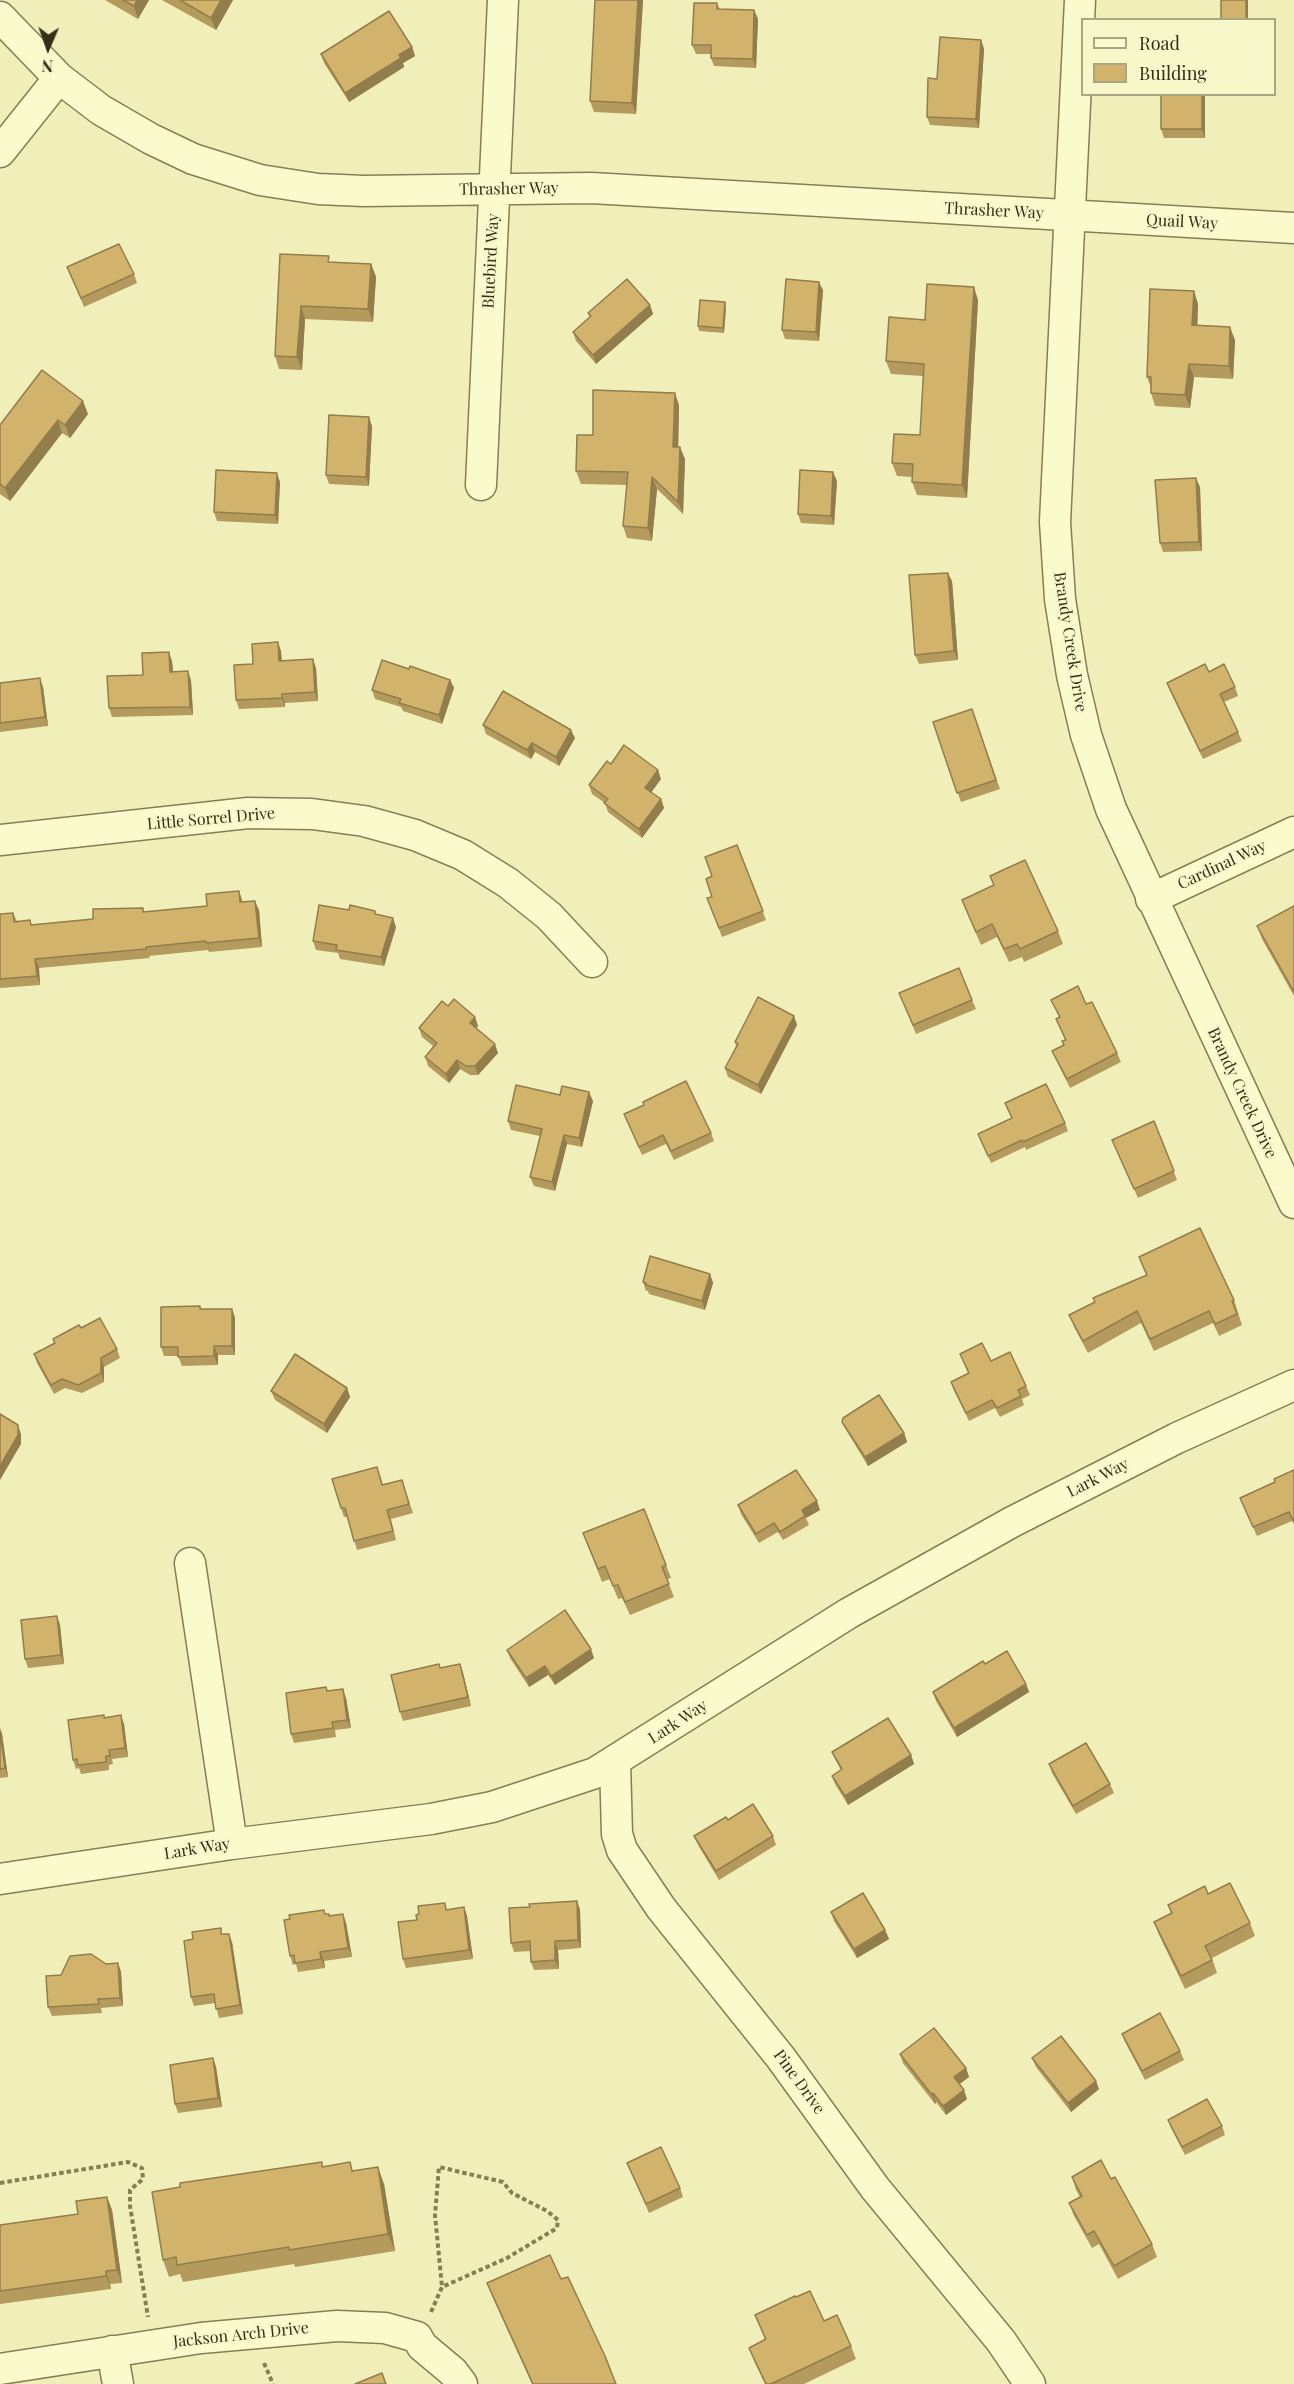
<!DOCTYPE html>
<html>
<head>
<meta charset="utf-8">
<style>
  body { margin:0 }
  #map { position:relative; width:1294px; height:2384px; overflow:hidden; background:#f0efb9; font-family:"Playfair Display",serif }
  canvas { display:block }
  .legend { position:absolute; left:1081px; top:18px; width:195px; height:78px; box-sizing:border-box; background:#f7f7c9; border:2px solid #a9a783; margin:0; padding:8px 10px; list-style:none; font-size:18px; color:#352f19 }
  .legend li { display:flex; align-items:center; gap:12px; height:30px }
  .legend b { width:30px; border:2px solid #a9a783 }
  .north { position:absolute; left:18px; top:18px; width:60px; height:60px; -webkit-text-stroke:4px #f7f7c9; paint-order:stroke; rotate:182deg; font-size:16px; font-weight:700; line-height:24px; text-align:center; color:#352f19 }
  .north::after { content:''; display:block; margin:auto; width:21px; height:27px; background:#352f19; clip-path:polygon(50% 0,100% 100%,50% 72%,0 100%) }
</style>
</head>
<body>
<div id="map">
<canvas width="1294" height="2384"></canvas>
<ul class="legend">
<li><b style="height:8px;background:#fbfacd"></b>Road</li>
<li><b style="height:16px;background:#d1b36c"></b>Building</li>
</ul>
<div class="north">N</div>
</div>
<script>
const ctx = document.querySelector('canvas').getContext('2d');
ctx.lineJoin = 'round';
const toPath = rows => new Path2D(rows.map(r => 'M' + r).join(''));
function stroke(path, color, width, dash) { ctx.strokeStyle = color; ctx.lineWidth = width; ctx.lineCap = dash ? 'butt' : 'round'; ctx.setLineDash(dash || []); ctx.stroke(path); }
function fillPath(path, color) { ctx.fillStyle = color; ctx.fill(path, 'evenodd'); }
function label(font, color, halo, rows, align = 'center') {
  ctx.font = font + ' "Playfair Display",serif'; ctx.lineWidth = 4.5; ctx.setLineDash([]); ctx.textBaseline = 'middle'; ctx.strokeStyle = halo; ctx.fillStyle = color; for (const [text, x, y, turn = 0] of rows) {
    ctx.save(); ctx.translate(x, y); ctx.rotate((+turn || 0) * Math.PI / 180); ctx.textAlign = isNaN(turn) ? turn : align; if (halo) ctx.strokeText(text, 0, 0); ctx.fillText(text, 0, 0); ctx.restore();
  }
}
const path = toPath([
  [0,2183,128,2162,142,2168,143,2179,130,2190,130,2206,148,2317],
  [431,2312,442,2287,507,2258,557,2228,558,2220,547,2211,512,2193,503,2182,439,2167,435,2215,442,2287],
  [264,2363,273,2384]
]);
const minor = toPath([
  [1080,0,1055,522,1060,599,1072,675,1086,735,1111,809,1294,1203],
  [0,17,59,78,101,110,151,139,193,159,260,180,318,189,364,191,591,188,1294,228],
  [0,152,59,78],
  [481,485,503,0],
  [0,840,248,813,312,814,364,821,415,835,463,855,508,883,549,916,592,962],
  [1151,899,1294,832],
  [190,1563,232,1844],
  [615,1762,617,1834,622,1850,661,1908,781,2058,875,2188,1001,2341,1030,2384],
  [0,1879,232,1844,431,1819,492,1807,595,1773,849,1613,1012,1522,1177,1438,1294,1385],
  [112,2351,118,2384],
  [0,2369,201,2338,337,2326,385,2328,417,2337,422,2346,453,2372,462,2384]
]);
const wall = toPath([
  [105,0,149,0,138,19],
  [162,0,233,0,216,30],
  [595,0,643,0,636,114,594,112,590,101],
  [717,3,720,9,754,10,758,19,756,68,714,66,711,58,711,54,696,54,692,45],
  [981,40,984,49,979,128,930,125,927,117,937,79],
  [412,47,415,56,403,63,404,67,349,102,324,63,321,54],
  [1161,94,1205,94,1205,138,1164,138,1161,129],
  [280,254,331,262,371,264,376,277,373,322,305,319,302,370,279,369,275,356],
  [67,267,134,274,137,283,84,307],
  [823,290,819,341,785,339,782,330],
  [1194,291,1198,304,1197,326,1235,340,1233,379,1194,377,1190,408,1155,406,1151,393,1151,388,1147,377],
  [978,300,967,498,917,495,912,482,912,477,897,476,892,463,920,435,923,376,891,374,886,361,925,320],
  [650,305,653,314,596,364,576,341,573,332,590,317,588,313],
  [726,307,724,333,699,331,698,326],
  [679,405,678,447,685,459,683,514,657,489,652,541,627,538,623,526,627,485,581,484,576,471,593,435],
  [88,414,70,438,62,433,10,501,0,494,0,425],
  [372,426,369,486,329,484,326,475],
  [837,481,834,525,801,523,798,514],
  [280,482,278,524,217,521,214,512],
  [1200,487,1202,551,1163,552,1160,543],
  [952,581,958,660,919,664,915,655],
  [281,651,282,661,316,668,318,701,285,703,285,707,239,709,236,700,253,664],
  [172,661,173,672,191,680,193,715,112,717,109,708,143,675],
  [1209,672,1235,687,1238,696,1224,702,1242,741,1203,759,1170,691,1167,683],
  [450,680,454,688,442,724,403,711,401,707,375,699,372,690],
  [0,683,43,687,48,726,0,732],
  [972,709,1000,789,961,802,933,722],
  [483,725,575,738,559,766,535,752,531,759,486,734],
  [611,764,661,779,651,792,661,799,664,808,642,838,608,812,605,803,592,794,589,785],
  [737,845,766,920,722,937,707,898,712,897,712,877],
  [990,876,1058,931,1063,944,1024,962,1022,957,1009,962,997,937,981,945,967,913,962,900,994,885],
  [239,891,242,902,259,910,262,947,209,952,208,950,149,956,150,958,39,968,40,985,0,988,0,914,13,913,17,921,32,925,93,919,143,908,144,912,207,906],
  [1294,906,1294,996,1262,939,1257,926],
  [376,914,396,927,384,966,340,959,338,953,316,950,313,941],
  [972,1000,976,1009,916,1034,903,1002],
  [1051,1000,1086,1004,1117,1053,1121,1062,1070,1088,1056,1060,1052,1051,1063,1045,1062,1041,1065,1040,1056,1019,1059,1017],
  [448,1006,475,1017,478,1026,476,1028,498,1053,478,1075,470,1075,460,1069,449,1083,428,1066,425,1057,433,1046,422,1037,419,1028],
  [794,1016,797,1025,761,1094,728,1077,725,1068,736,1046,735,1042],
  [560,1095,593,1101,582,1147,567,1144,555,1191,534,1186,530,1177,540,1136,511,1130,508,1121],
  [1005,1103,1065,1123,1068,1131,1026,1150,1025,1147,991,1163,978,1134,1012,1119],
  [624,1114,711,1133,714,1141,674,1160,666,1144,642,1155],
  [1154,1121,1177,1180,1138,1198,1112,1140],
  [1139,1257,1234,1300,1242,1325,1219,1336,1213,1323,1154,1351,1141,1323,1088,1353,1074,1327,1069,1315,1146,1275],
  [710,1274,713,1283,705,1310,649,1294,648,1291,646,1291,643,1282],
  [200,1306,201,1309,232,1309,235,1318,235,1355,218,1355,218,1365,182,1366,178,1356,164,1356,161,1347],
  [81,1328,117,1349,120,1358,104,1367,104,1382,82,1393,65,1388,54,1394,37,1363,34,1354,54,1343,53,1339],
  [960,1354,991,1361,1026,1386,1030,1395,1022,1399,1024,1405,1000,1417,995,1408,969,1421,954,1391,951,1382,968,1373],
  [347,1388,350,1397,327,1433,275,1400,271,1391],
  [842,1422,904,1433,907,1442,868,1466,846,1430],
  [1294,1470,1294,1524,1292,1521,1257,1536,1240,1498,1275,1482],
  [380,1475,383,1485,402,1480,413,1513,391,1519,396,1540,357,1550,347,1517,344,1517,341,1508],
  [738,1505,820,1510,806,1518,809,1525,783,1540,778,1532,759,1543,741,1514],
  [583,1533,666,1565,671,1578,667,1579,674,1597,630,1615,622,1598,618,1599,610,1579,602,1582],
  [57,1616,60,1625,64,1664,28,1668,25,1659],
  [507,1650,594,1658,555,1685,548,1675,529,1687,510,1658],
  [985,1664,1026,1684,1029,1692,957,1737,936,1701,933,1692],
  [440,1668,463,1673,471,1706,403,1721,400,1712],
  [328,1691,346,1698,351,1728,335,1730,336,1737,294,1743,291,1734],
  [105,1718,124,1724,128,1757,112,1759,113,1764,109,1765,109,1770,81,1774,79,1768,76,1769,73,1760],
  [0,1728,2,1734,8,1777,0,1778],
  [832,1752,911,1755,914,1764,848,1805,835,1784,832,1776,841,1770,836,1761],
  [1049,1764,1110,1784,1114,1793,1076,1814,1052,1773],
  [728,1820,773,1836,776,1845,719,1880,698,1845,694,1836],
  [1208,1894,1250,1923,1255,1936,1212,1958,1217,1973,1185,1989,1159,1935,1154,1922,1171,1913,1168,1905],
  [577,1901,580,1910,581,1948,558,1950,559,1969,534,1970,531,1962,531,1951,514,1952,511,1943,530,1907],
  [464,1907,467,1916,473,1959,406,1968,403,1959,417,1920,447,1910],
  [831,1912,885,1930,889,1939,857,1958,834,1921],
  [326,1914,329,1916,343,1914,346,1923,352,1957,324,1961,325,1968,298,1972,296,1964,293,1965,290,1956],
  [223,1934,232,1942,243,2014,219,2018,215,2003,194,2006,191,1997],
  [118,1963,121,1972,123,2006,101,2008,102,2013,52,2016,48,2007,61,1975,106,1964],
  [1122,2034,1180,2051,1184,2060,1145,2080,1125,2042],
  [900,2054,966,2068,969,2077,959,2084,967,2099,946,2115,936,2102,935,2104,903,2063],
  [213,2058,216,2067,222,2107,178,2113,175,2104],
  [1032,2058,1099,2089,1071,2112,1036,2067],
  [1168,2120,1222,2126,1225,2135,1185,2155,1171,2128],
  [627,2163,680,2188,683,2197,649,2213],
  [324,2167,354,2171,384,2184,395,2251,295,2267,294,2264,183,2282,180,2274,169,2277,163,2260],
  [1072,2177,1111,2179,1152,2244,1157,2257,1118,2279,1099,2244,1092,2248,1074,2216,1069,2203,1080,2197,1076,2190],
  [107,2197,112,2210,122,2283,110,2284,111,2289,0,2304,0,2225,78,2214],
  [561,2279,616,2384,532,2384,492,2296,487,2283],
  [796,2297,824,2321,851,2346,856,2359,804,2384,765,2384,754,2361,749,2348,765,2340,755,2315]
]);
const shadedWall = toPath([
  [137,0,149,0,138,19,134,6],
  [221,0,233,0,216,30,211,18],
  [638,0,643,0,636,114,632,103],
  [1246,0,1248,0,1248,20,1246,20],
  [754,10,758,19,756,68,753,59],
  [981,40,984,49,979,128,976,119],
  [412,47,415,56,403,63,404,67,349,102,345,93],
  [1202,94,1205,94,1205,138,1202,129],
  [371,264,376,277,373,322,368,309],
  [819,282,823,290,819,341,816,332],
  [974,287,978,300,967,498,962,485],
  [1194,291,1198,304,1197,338,1192,325],
  [725,302,726,307,724,333,723,328],
  [650,305,653,314,596,364,593,355],
  [301,306,305,319,302,370,297,357],
  [1230,327,1235,340,1233,379,1229,366],
  [1189,364,1194,377,1190,408,1185,395],
  [675,393,679,405,678,459,673,447],
  [83,401,88,414,70,438,65,425],
  [369,417,372,426,369,486,366,477],
  [58,420,62,433,10,501,5,488],
  [680,447,685,459,683,514,678,502],
  [833,472,837,481,834,525,831,516],
  [277,473,280,482,278,524,275,515],
  [652,477,657,489,652,541,648,528],
  [1196,478,1200,487,1202,551,1199,542],
  [948,573,952,581,958,660,954,651],
  [278,642,281,651,282,670,279,661],
  [169,652,172,661,174,681,170,672],
  [313,659,316,668,318,701,315,692],
  [188,671,191,680,193,715,190,707],
  [40,678,43,687,48,726,45,717],
  [450,680,454,688,442,724,439,715],
  [282,694,285,703,285,707,282,698],
  [571,730,575,738,559,766,556,757],
  [532,743,535,752,531,759,527,750],
  [658,770,661,779,648,797,645,788],
  [661,799,664,808,642,838,639,829],
  [239,891,242,900,243,911,240,902],
  [255,901,259,910,262,947,259,938],
  [393,918,396,927,384,966,381,957],
  [35,959,39,968,40,985,37,976],
  [794,1016,797,1025,761,1094,758,1085],
  [475,1017,478,1026,473,1032,470,1023],
  [495,1044,498,1053,478,1075,475,1066],
  [457,1060,460,1069,449,1083,446,1074],
  [589,1092,593,1101,582,1147,579,1138],
  [564,1135,567,1144,555,1191,552,1182],
  [710,1274,713,1283,705,1310,702,1301],
  [232,1309,235,1318,235,1355,232,1346],
  [214,1346,218,1355,218,1365,214,1356],
  [101,1358,104,1367,104,1382,101,1373],
  [347,1388,350,1397,327,1433,324,1424],
  [18,1425,21,1434,21,1444,0,1480,0,1466],
  [904,1433,907,1442,868,1466,865,1457],
  [817,1501,820,1510,806,1518,802,1510],
  [57,1616,60,1625,64,1664,61,1655],
  [591,1649,594,1658,555,1685,551,1676],
  [460,1664,463,1673,471,1706,468,1697],
  [545,1666,548,1675,529,1687,526,1678],
  [1026,1684,1029,1692,957,1737,954,1728],
  [343,1689,346,1698,351,1728,347,1720],
  [121,1715,124,1724,128,1757,125,1748],
  [0,1728,2,1734,8,1777,5,1768],
  [911,1755,914,1764,848,1805,845,1796],
  [577,1901,580,1910,581,1948,578,1940],
  [464,1907,467,1916,473,1959,469,1950],
  [343,1914,346,1923,352,1957,348,1948],
  [885,1930,889,1939,857,1958,854,1949],
  [229,1934,232,1942,243,2014,240,2005],
  [555,1941,558,1950,559,1969,555,1960],
  [320,1952,324,1961,325,1968,321,1959],
  [118,1963,121,1972,123,2006,120,1998],
  [213,2058,216,2067,222,2107,218,2098],
  [966,2068,969,2077,957,2086,954,2077],
  [1096,2081,1099,2089,1071,2112,1068,2103],
  [964,2090,967,2099,946,2115,943,2106],
  [933,2093,936,2102,935,2104,932,2095],
  [378,2167,384,2184,395,2251,388,2234],
  [107,2197,112,2210,122,2283,117,2270],
  [106,2271,110,2284,111,2289,106,2276]
]);
const building = toPath([
  [123,0,137,0,134,6,123,0],
  [180,0,221,0,211,18,180,0],
  [595,0,638,0,632,103,590,101,595,0],
  [1221,0,1246,0,1246,20,1221,20,1221,0],
  [694,3,717,3,717,9,754,10,753,59,711,58,711,45,692,45,694,3],
  [389,11,412,47,399,55,401,58,345,93,321,54,389,11],
  [940,37,981,40,976,119,927,117,928,78,937,79,940,37],
  [1161,94,1202,94,1202,129,1161,129,1161,94],
  [119,244,134,274,81,298,67,267,119,244],
  [280,254,329,256,328,262,371,264,368,309,301,306,297,357,275,356,280,254],
  [627,279,650,305,593,355,573,332,591,316,588,313,627,279],
  [786,279,819,282,816,332,782,330,786,279],
  [927,284,974,287,962,485,912,482,913,464,892,463,894,434,920,435,924,364,886,361,889,317,925,320,927,284],
  [1150,289,1194,291,1192,325,1230,327,1229,366,1189,364,1185,395,1151,393,1151,377,1147,377,1150,289],
  [700,300,725,302,723,328,698,326,700,300],
  [42,370,83,401,65,425,58,420,5,488,0,484,0,425,42,370],
  [593,390,675,393,673,447,680,447,678,502,652,477,648,528,623,526,628,472,576,471,577,435,593,435,593,390],
  [329,415,369,417,366,477,326,475,329,415],
  [216,470,277,473,275,515,214,512,216,470],
  [800,470,833,472,831,516,798,514,800,470],
  [1196,478,1199,542,1160,543,1155,480,1196,478],
  [948,573,954,651,915,655,909,575,948,573],
  [278,642,279,661,313,659,315,692,282,694,282,698,236,700,234,665,253,664,252,644,278,642],
  [169,652,170,672,188,671,190,707,109,708,107,676,143,675,142,653,169,652],
  [382,660,409,669,410,666,450,680,439,715,399,703,401,699,372,690,382,660],
  [1205,664,1209,672,1224,664,1235,687,1220,694,1238,732,1200,751,1167,683,1205,664],
  [40,678,45,717,0,723,0,683,40,678],
  [503,691,571,730,556,757,532,743,527,750,483,725,503,691],
  [972,709,996,780,957,793,933,722,972,709],
  [624,745,658,770,645,788,661,799,639,829,604,803,608,799,589,785,607,761,611,764,624,745],
  [737,845,763,911,719,928,707,898,712,897,706,879,712,876,705,857,737,845],
  [1025,860,1058,931,1020,949,1017,944,1004,949,992,924,976,932,962,900,994,885,990,876,1025,860],
  [239,891,240,902,255,901,259,938,206,943,206,941,146,947,146,949,35,959,37,976,0,979,0,914,13,913,14,922,30,920,31,925,93,919,93,909,143,908,143,912,207,906,206,894,239,891],
  [319,905,349,910,350,905,375,911,375,914,393,918,381,957,336,950,337,945,313,941,319,905],
  [1294,906,1294,992,1257,926,1294,906],
  [959,968,972,1000,913,1025,899,993,959,968],
  [1078,986,1086,1004,1092,1002,1117,1053,1067,1079,1052,1051,1064,1045,1062,1041,1066,1040,1056,1019,1060,1017,1051,1000,1078,986],
  [758,997,794,1016,758,1085,725,1068,738,1044,735,1042,758,997],
  [454,999,475,1017,470,1023,495,1044,475,1066,466,1066,457,1060,446,1074,425,1057,437,1043,419,1028,442,1001,448,1006,454,999],
  [686,1081,711,1133,671,1151,663,1135,639,1147,624,1114,644,1105,643,1102,686,1081],
  [1046,1084,1065,1123,1023,1142,1022,1140,988,1156,978,1134,1012,1118,1005,1103,1046,1084],
  [516,1085,560,1095,562,1086,589,1092,579,1138,564,1135,552,1182,530,1177,542,1129,508,1121,516,1085],
  [1154,1121,1174,1171,1134,1189,1112,1140,1154,1121],
  [1200,1228,1234,1300,1232,1301,1237,1314,1215,1324,1209,1311,1150,1339,1137,1311,1083,1341,1069,1315,1095,1302,1093,1298,1147,1275,1139,1257,1200,1228],
  [650,1256,710,1274,702,1301,646,1285,646,1283,643,1282,650,1256],
  [200,1306,200,1309,232,1309,232,1346,214,1346,214,1356,178,1357,178,1347,161,1347,161,1307,200,1306],
  [100,1318,117,1349,101,1358,101,1373,78,1385,62,1379,51,1385,34,1354,55,1343,53,1339,79,1325,81,1328,100,1318],
  [982,1343,991,1361,1010,1352,1026,1386,1018,1390,1021,1396,997,1408,992,1400,966,1413,951,1382,969,1373,960,1354,982,1343],
  [295,1354,347,1388,324,1424,271,1391,295,1354],
  [879,1395,904,1433,865,1457,842,1422,843,1418,879,1395],
  [0,1414,18,1425,18,1435,0,1466,0,1414],
  [377,1467,382,1485,402,1480,409,1504,387,1510,393,1531,354,1541,345,1508,341,1508,332,1479,377,1467],
  [796,1470,817,1501,802,1510,805,1516,780,1532,774,1523,756,1534,738,1505,796,1470],
  [1294,1470,1294,1522,1289,1512,1253,1527,1240,1498,1275,1482,1274,1479,1294,1470],
  [644,1509,666,1565,662,1567,669,1584,625,1602,618,1585,613,1586,605,1566,598,1569,583,1533,644,1509],
  [565,1610,591,1649,551,1676,545,1666,526,1678,507,1650,565,1610],
  [57,1616,61,1655,25,1659,21,1620,57,1616],
  [1007,1651,1026,1684,954,1728,933,1692,983,1661,985,1664,1007,1651],
  [439,1664,440,1668,460,1664,468,1697,400,1712,391,1675,439,1664],
  [326,1687,327,1691,343,1689,347,1720,332,1722,333,1728,291,1734,286,1693,326,1687],
  [104,1715,104,1718,121,1715,125,1748,109,1750,110,1756,106,1756,106,1762,78,1765,77,1759,73,1760,68,1720,104,1715],
  [888,1718,911,1755,845,1796,832,1776,842,1769,832,1752,888,1718],
  [0,1732,5,1768,0,1769,0,1732],
  [1086,1743,1110,1784,1073,1806,1049,1764,1086,1743],
  [753,1804,773,1836,716,1871,694,1836,726,1817,728,1820,753,1804],
  [1230,1883,1250,1923,1205,1946,1212,1960,1181,1976,1154,1922,1172,1913,1168,1905,1205,1886,1208,1894,1230,1883],
  [863,1893,885,1930,854,1949,831,1912,863,1893],
  [577,1901,578,1940,555,1941,555,1960,531,1962,530,1941,511,1943,509,1908,530,1907,529,1904,577,1901],
  [445,1903,446,1910,464,1907,469,1950,403,1959,398,1922,417,1920,416,1915,419,1914,418,1906,445,1903],
  [324,1910,325,1914,329,1914,329,1916,343,1914,348,1948,320,1952,321,1959,295,1963,294,1955,290,1956,284,1920,290,1919,289,1915,324,1910],
  [221,1928,221,1934,229,1934,240,2005,216,2009,214,1994,191,1997,184,1941,193,1939,192,1932,221,1928],
  [91,1954,106,1964,118,1963,120,1998,98,1999,99,2004,48,2007,46,1976,61,1975,70,1956,91,1954],
  [1160,2013,1180,2051,1142,2071,1122,2034,1160,2013],
  [934,2028,966,2068,954,2077,964,2090,943,2106,933,2093,932,2095,900,2054,934,2028],
  [1061,2036,1096,2081,1068,2103,1032,2058,1061,2036],
  [213,2058,218,2098,175,2104,170,2065,213,2058],
  [1207,2099,1222,2126,1182,2147,1168,2120,1207,2099],
  [661,2147,680,2188,646,2204,627,2163,661,2147],
  [1101,2160,1111,2179,1115,2177,1152,2244,1114,2266,1094,2231,1087,2235,1069,2203,1082,2196,1072,2177,1101,2160],
  [322,2162,322,2167,350,2162,352,2171,378,2167,388,2234,289,2250,289,2247,177,2265,176,2257,163,2260,152,2192,180,2187,180,2183,322,2162],
  [107,2197,117,2270,106,2271,106,2276,0,2291,0,2225,78,2214,76,2201,107,2197],
  [550,2255,561,2279,568,2277,605,2356,616,2384,533,2384,487,2283,550,2255],
  [810,2291,824,2321,837,2315,851,2346,771,2384,766,2384,749,2348,766,2339,755,2315,795,2296,796,2297,810,2291],
  [382,2373,386,2384,355,2384,382,2373]
]);
const streetNames = [
  ["Thrasher Way",509,189,-1],
  ["Thrasher Way",994,211,3],
  ["Quail Way",1182,222,3],
  ["Bluebird Way",491,261,-87],
  ["Brandy Creek Drive",1070,642,81],
  ["Little Sorrel Drive",211,819,-5],
  ["Cardinal Way",1222,865,-25],
  ["Brandy Creek Drive",1242,1093,65],
  ["Lark Way",1098,1478,-27],
  ["Lark Way",678,1722,-33],
  ["Lark Way",197,1849,-9],
  ["Pine Drive",799,2082,54],
  ["Jackson Arch Drive",241,2335,-6]
];
stroke(minor, '#877e53', 33);
stroke(path, '#877e53', 4, [4.5, 3]);
stroke(minor, '#fbfacd', 30);
fillPath(wall, '#b49a5d');
fillPath(shadedWall, '#927d4c');
fillPath(building, '#d1b36c');
stroke(building, '#927d4c', 1.5);
label('16px', '#352f19', '#f7f7c9', streetNames);
</script>
</body>
</html>
